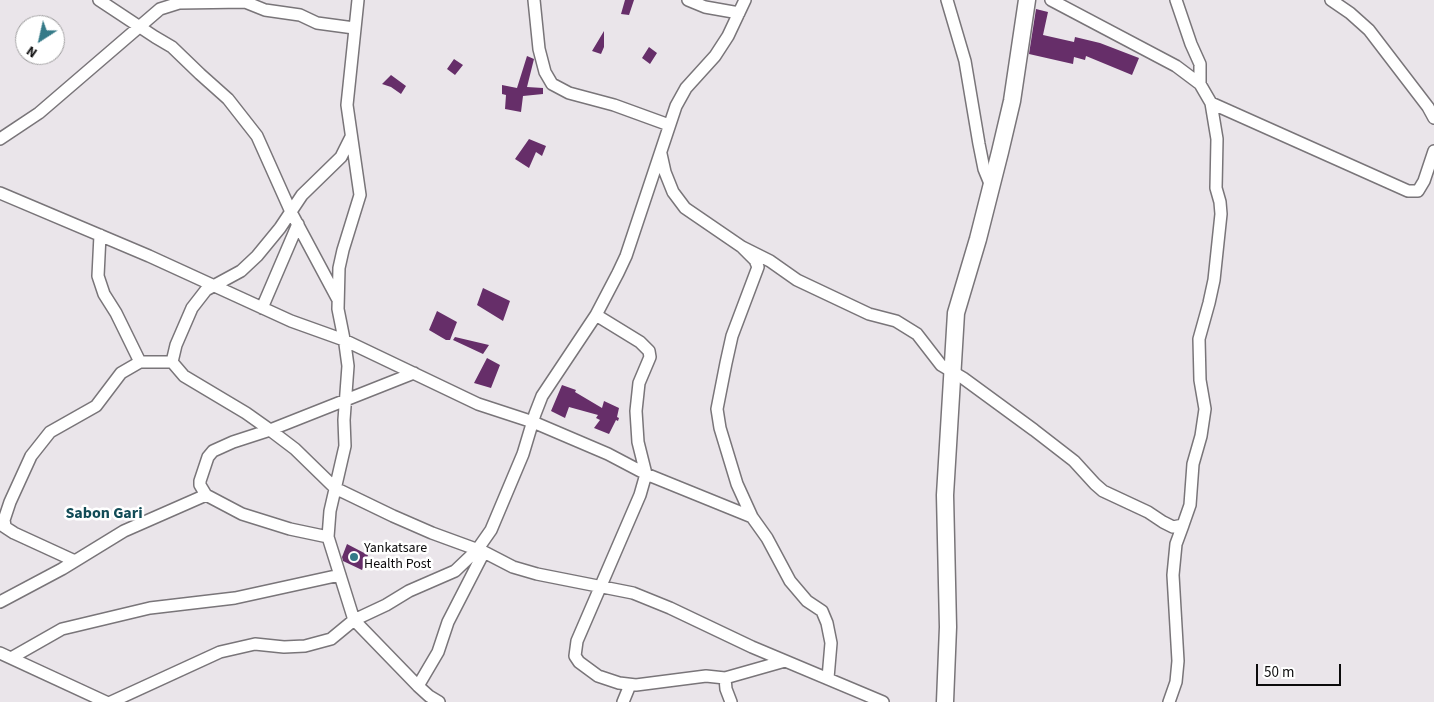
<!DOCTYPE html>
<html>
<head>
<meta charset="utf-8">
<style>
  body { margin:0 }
  #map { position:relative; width:1434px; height:702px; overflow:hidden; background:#eae5ea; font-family:"Source Sans 3",sans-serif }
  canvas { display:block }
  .north { position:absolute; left:15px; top:15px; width:50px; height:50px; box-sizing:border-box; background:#fff; border:1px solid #9e9d9e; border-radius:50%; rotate:215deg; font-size:14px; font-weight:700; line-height:20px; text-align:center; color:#0c0b0c }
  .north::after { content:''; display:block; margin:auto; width:18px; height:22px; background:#357a88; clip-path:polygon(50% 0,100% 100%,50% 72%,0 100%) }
  .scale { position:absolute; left:1256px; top:664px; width:85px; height:22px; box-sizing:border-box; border:2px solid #0c0b0c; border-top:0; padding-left:6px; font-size:15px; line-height:18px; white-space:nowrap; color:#0c0b0c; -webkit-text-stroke:4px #fff; paint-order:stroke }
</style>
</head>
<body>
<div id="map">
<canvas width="1434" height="702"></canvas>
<div class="north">N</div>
<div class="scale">50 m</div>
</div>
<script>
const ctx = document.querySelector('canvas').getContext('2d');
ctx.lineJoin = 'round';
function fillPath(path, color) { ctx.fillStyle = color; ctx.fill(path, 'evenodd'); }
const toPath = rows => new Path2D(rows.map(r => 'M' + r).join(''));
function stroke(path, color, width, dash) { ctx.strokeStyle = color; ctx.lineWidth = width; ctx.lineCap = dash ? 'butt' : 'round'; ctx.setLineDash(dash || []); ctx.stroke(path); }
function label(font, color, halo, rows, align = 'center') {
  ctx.font = font + ' "Source Sans 3",sans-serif'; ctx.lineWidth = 5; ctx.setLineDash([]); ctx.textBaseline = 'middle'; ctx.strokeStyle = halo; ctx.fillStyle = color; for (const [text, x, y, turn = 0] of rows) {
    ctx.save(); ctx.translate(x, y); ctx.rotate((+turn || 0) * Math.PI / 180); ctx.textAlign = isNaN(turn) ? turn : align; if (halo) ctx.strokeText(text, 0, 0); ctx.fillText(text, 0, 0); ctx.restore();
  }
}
const building = toPath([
  [625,0,634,0,629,15,621,14],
  [1036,9,1048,12,1043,35,1074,42,1075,37,1100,43,1139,58,1132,75,1086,56,1085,60,1074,57,1073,64,1029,54],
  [604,31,604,47,601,54,592,51],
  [649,47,657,53,650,64,642,58],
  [527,56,534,59,527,87,543,88,543,94,523,96,521,112,505,109,506,95,502,94,502,85,517,88],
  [454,59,463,65,455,75,447,69],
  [391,75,406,86,401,94,391,87,382,84],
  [529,139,546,146,542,156,536,152,529,168,515,159],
  [483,288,510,301,503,321,477,305],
  [437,311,457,322,450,340,446,340,429,330],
  [455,337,489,345,483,354,453,340],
  [487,358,500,365,491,388,474,383],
  [562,385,576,390,575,392,602,408,604,401,619,408,617,417,619,418,618,421,616,420,609,434,594,428,600,420,596,418,598,415,569,407,565,418,551,411],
  [347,544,368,555,362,570,343,561,342,557]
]);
const street = toPath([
  [99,0,155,37,172,47,200,74,228,99,257,136,291,212,337,298],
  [358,0,347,105,360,195,343,250,339,268,338,309,345,344,348,366,344,420,345,446,330,511,328,537,354,620,418,686,429,696,439,702],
  [534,0,539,49,545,72,552,84,569,93,614,105,669,125],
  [688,0,705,7,739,13],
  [947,0,965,61,979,144,984,169,991,186],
  [1176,0,1191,44,1200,64,1200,84],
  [1331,0,1350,13,1369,30,1428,107,1434,118],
  [1211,103,1408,191,1418,191,1424,181,1434,151],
  [351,137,341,157,302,195,280,228,257,256,241,271,206,290,192,308,176,345,172,362,184,376,246,413,270,430,295,449,335,488,393,516,432,533,484,552,513,567,537,574,633,593,670,608,752,647,883,702],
  [0,139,39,113,160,9,179,3,245,2,265,10,300,15,317,23,354,28],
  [661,154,665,172,673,192,685,208,742,247,755,260,758,267,732,336,726,363,717,409,720,428,737,484,752,517,767,538,790,581,807,601,822,611,827,623,831,643,828,678],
  [0,193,149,256,291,321,344,340,478,404,533,422,608,454,646,474,640,495,577,641,575,656,579,662,598,676,619,683,636,685,706,676,725,678,785,661],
  [100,235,98,276,104,294,116,313,140,362],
  [742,247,770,261,797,280,869,314,896,321,917,334,941,365,963,378,1034,430,1074,461,1095,484,1103,491,1148,512,1163,522,1173,527,1183,525,1190,505,1193,464,1201,436,1205,409,1200,380,1199,339,1209,303,1214,280,1221,214,1220,202,1216,188,1217,139,1211,103,1200,84,1176,66,1051,0],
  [262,308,298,224],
  [596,315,640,342,649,351,650,357,639,383,636,411,638,442,646,474,752,517],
  [0,524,14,533,75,561],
  [5,526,4,520,10,502,31,456,50,432,96,406,121,373,140,362,172,362],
  [328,537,290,529,242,514,206,495,200,485,200,481,208,457,213,451,233,442,270,430,414,373],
  [0,602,62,569,124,531,206,495],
  [0,653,106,702],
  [11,658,62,629,150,608,235,598,340,575],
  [725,678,726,689,731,702],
  [418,686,438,652,448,622,484,552],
  [111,702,220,652,255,644,284,647,305,646,331,639,354,620,386,605,409,591,455,571,477,550,491,530,523,454,535,414,542,396,596,315,618,273,626,256,676,106,686,88,715,56,728,36,745,0],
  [623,702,630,685],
  [1169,702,1176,682,1178,661,1173,575,1176,544,1183,525]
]);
const secondary = toPath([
  [945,702,948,627,945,495,956,313,978,239,1000,152,1012,101,1027,0]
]);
const markers = [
  [354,557,5,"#357a88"]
];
const poiNames = [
  ["Yankatsare",364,549],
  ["Health Post",364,565]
];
const quarterNames = [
  ["Sabon Gari",104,514]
];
fillPath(building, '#662e69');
stroke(street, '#797579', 14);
stroke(secondary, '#797579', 19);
stroke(street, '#fff', 11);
stroke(secondary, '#fff', 16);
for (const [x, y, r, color] of markers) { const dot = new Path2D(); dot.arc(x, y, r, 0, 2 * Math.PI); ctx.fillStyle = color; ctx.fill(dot); stroke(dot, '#fff', 2); }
label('14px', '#0c0b0c', '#fff', poiNames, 'left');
label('bold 16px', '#124c57', '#fff', quarterNames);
</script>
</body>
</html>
